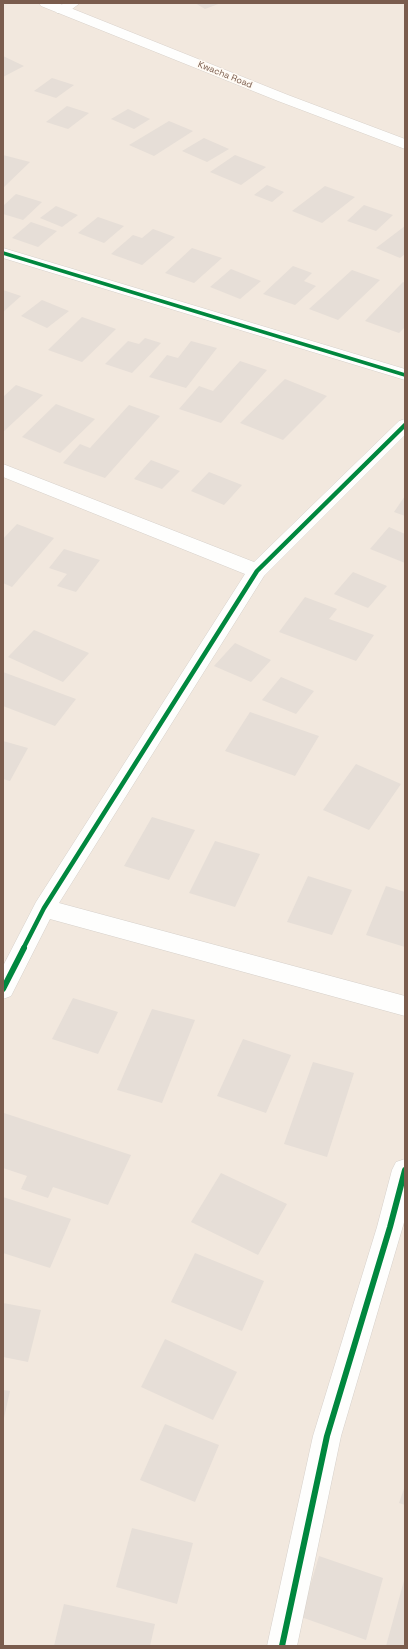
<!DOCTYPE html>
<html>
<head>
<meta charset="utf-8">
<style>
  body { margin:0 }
  #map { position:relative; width:408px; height:1649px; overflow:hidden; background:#f9f5f0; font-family:"Space Grotesk",sans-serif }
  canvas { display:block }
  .frame { position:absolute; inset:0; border:4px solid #7a5c4d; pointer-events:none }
</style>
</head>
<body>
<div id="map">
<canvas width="408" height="1649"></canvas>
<div class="frame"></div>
</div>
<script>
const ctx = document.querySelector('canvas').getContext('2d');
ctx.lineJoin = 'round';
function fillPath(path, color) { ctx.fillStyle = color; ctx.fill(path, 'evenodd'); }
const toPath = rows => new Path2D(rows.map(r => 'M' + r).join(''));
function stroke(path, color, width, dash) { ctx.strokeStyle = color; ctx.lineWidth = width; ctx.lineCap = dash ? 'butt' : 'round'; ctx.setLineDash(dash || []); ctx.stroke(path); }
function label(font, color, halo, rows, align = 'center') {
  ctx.font = font + ' "Space Grotesk",sans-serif'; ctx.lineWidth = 3; ctx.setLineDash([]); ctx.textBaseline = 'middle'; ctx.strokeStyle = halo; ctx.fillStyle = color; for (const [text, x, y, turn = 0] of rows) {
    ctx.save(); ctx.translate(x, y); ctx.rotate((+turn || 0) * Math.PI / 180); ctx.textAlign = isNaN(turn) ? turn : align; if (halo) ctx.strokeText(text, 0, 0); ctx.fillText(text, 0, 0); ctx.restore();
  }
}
const residential = toPath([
  [3,3,405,3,405,1646,3,1646]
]);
const building = toPath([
  [195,3,221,3,205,9],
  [3,56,24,66,3,77],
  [52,78,74,85,56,98,34,91],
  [67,106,89,113,68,129,46,122],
  [128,109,150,119,134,129,111,119],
  [169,121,193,131,154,156,129,145],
  [204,138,229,149,207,162,182,151],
  [3,155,30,162,4,187,3,187],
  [235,155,266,167,241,185,210,172],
  [267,185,284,192,272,202,254,195],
  [325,186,355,197,322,223,292,211],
  [16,194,42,202,23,220,3,214,3,206],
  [364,205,393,215,376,231,347,221],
  [56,206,78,215,62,227,40,218],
  [98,217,124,226,104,243,78,233],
  [31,222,57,231,38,247,12,238],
  [405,226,405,254,400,258,376,248],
  [153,229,175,237,142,265,111,254,133,235,142,238],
  [192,248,222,258,194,283,165,273],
  [293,266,312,273,304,281,316,286,295,305,263,294],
  [231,269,261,281,240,299,210,287],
  [352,270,380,280,338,320,309,309],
  [403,282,405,283,405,327,399,333,365,321],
  [3,290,21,296,3,312],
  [42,300,69,311,47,328,21,316],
  [82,317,116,329,82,362,48,350],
  [145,338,161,343,132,373,105,364,128,341,139,344],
  [191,341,217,348,186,388,149,377,167,355,178,358],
  [240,361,267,370,221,423,179,409,199,386,213,391],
  [285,379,327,396,283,440,240,423],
  [16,385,43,395,3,432,3,397],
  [56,404,95,419,60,453,22,437],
  [129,405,160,416,105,478,63,463,80,444,90,448],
  [151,460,180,471,162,489,134,479],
  [209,472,242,485,224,505,191,491],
  [405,496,405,516,394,512],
  [17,524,54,538,12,587,3,583,3,539],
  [389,527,405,534,405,563,370,549],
  [64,549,100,560,76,592,57,586,67,574,49,568],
  [353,572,387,586,368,608,334,594],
  [305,597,337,609,329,619,374,635,356,661,279,632],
  [34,630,89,653,63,682,8,657],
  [235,643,271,660,251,682,214,666],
  [3,672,76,699,55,726,3,706],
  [281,677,314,691,296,714,262,700],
  [250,712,319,736,295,776,225,751],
  [3,741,28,748,10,781,3,779],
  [356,764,401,784,369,830,323,810],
  [152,817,195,830,169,880,124,866],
  [215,841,260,854,235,907,189,893],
  [308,876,352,890,332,935,287,922],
  [386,886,405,892,405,947,366,935],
  [73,998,118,1012,98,1054,52,1039],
  [152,1009,195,1020,162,1103,117,1090],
  [243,1039,291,1055,266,1113,217,1096],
  [313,1062,354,1073,327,1157,284,1144],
  [4,1113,131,1155,108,1205,53,1187,48,1198,21,1189,27,1176,3,1168],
  [221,1173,287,1204,258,1255,191,1222],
  [3,1197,71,1219,50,1268,3,1253],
  [195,1253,264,1281,242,1331,171,1302],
  [3,1303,41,1310,28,1362,3,1357],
  [165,1339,237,1372,213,1420,141,1387],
  [3,1390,10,1391,4,1418,3,1418],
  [165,1424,219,1445,195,1502,140,1480],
  [405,1486,405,1505,399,1503],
  [132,1528,193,1543,177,1604,116,1587],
  [319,1556,383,1578,366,1640,301,1617],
  [405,1577,405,1646,386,1646],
  [64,1604,155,1624,150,1646,54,1646]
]);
const minor = toPath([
  [64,3,80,3,67,13,57,13,55,10,64,3],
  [3,248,405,369,405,380,3,258,3,248],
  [405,419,405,435,264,576,59,903,405,996,405,1016,50,919,11,996,3,999,3,966,36,902,245,574,3,477,3,464,254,562,399,421,405,419],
  [405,1159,405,1219,341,1436,297,1646,267,1646,313,1436,377,1227,392,1170,396,1162,405,1159]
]);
const secondary = toPath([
  [39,3,58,3,288,95,405,139,405,149,278,101,41,6,39,3]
]);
const cyclewayFar2 = toPath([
  [3,253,405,375]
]);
const cyclewayFar1 = toPath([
  [23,949,44,908,257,571,405,425]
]);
const cycleway = toPath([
  [3,989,24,948],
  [282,1646,327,1436,390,1227,405,1170]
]);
const farStreetnames = [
  ["Kwacha Road",225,75,22]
];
fillPath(residential, '#f2e8de');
fillPath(building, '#e6ded7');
stroke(minor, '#d7d1cb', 1);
stroke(secondary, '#d9d2cb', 1);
fillPath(minor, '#fefefd');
fillPath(secondary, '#fefefd');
stroke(cyclewayFar2, '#00873e', 3.5);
stroke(cyclewayFar1, '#00873e', 4.5);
stroke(cycleway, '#00873e', 6);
label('9px', '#7a5c4d', '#fffaf3', farStreetnames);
</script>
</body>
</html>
